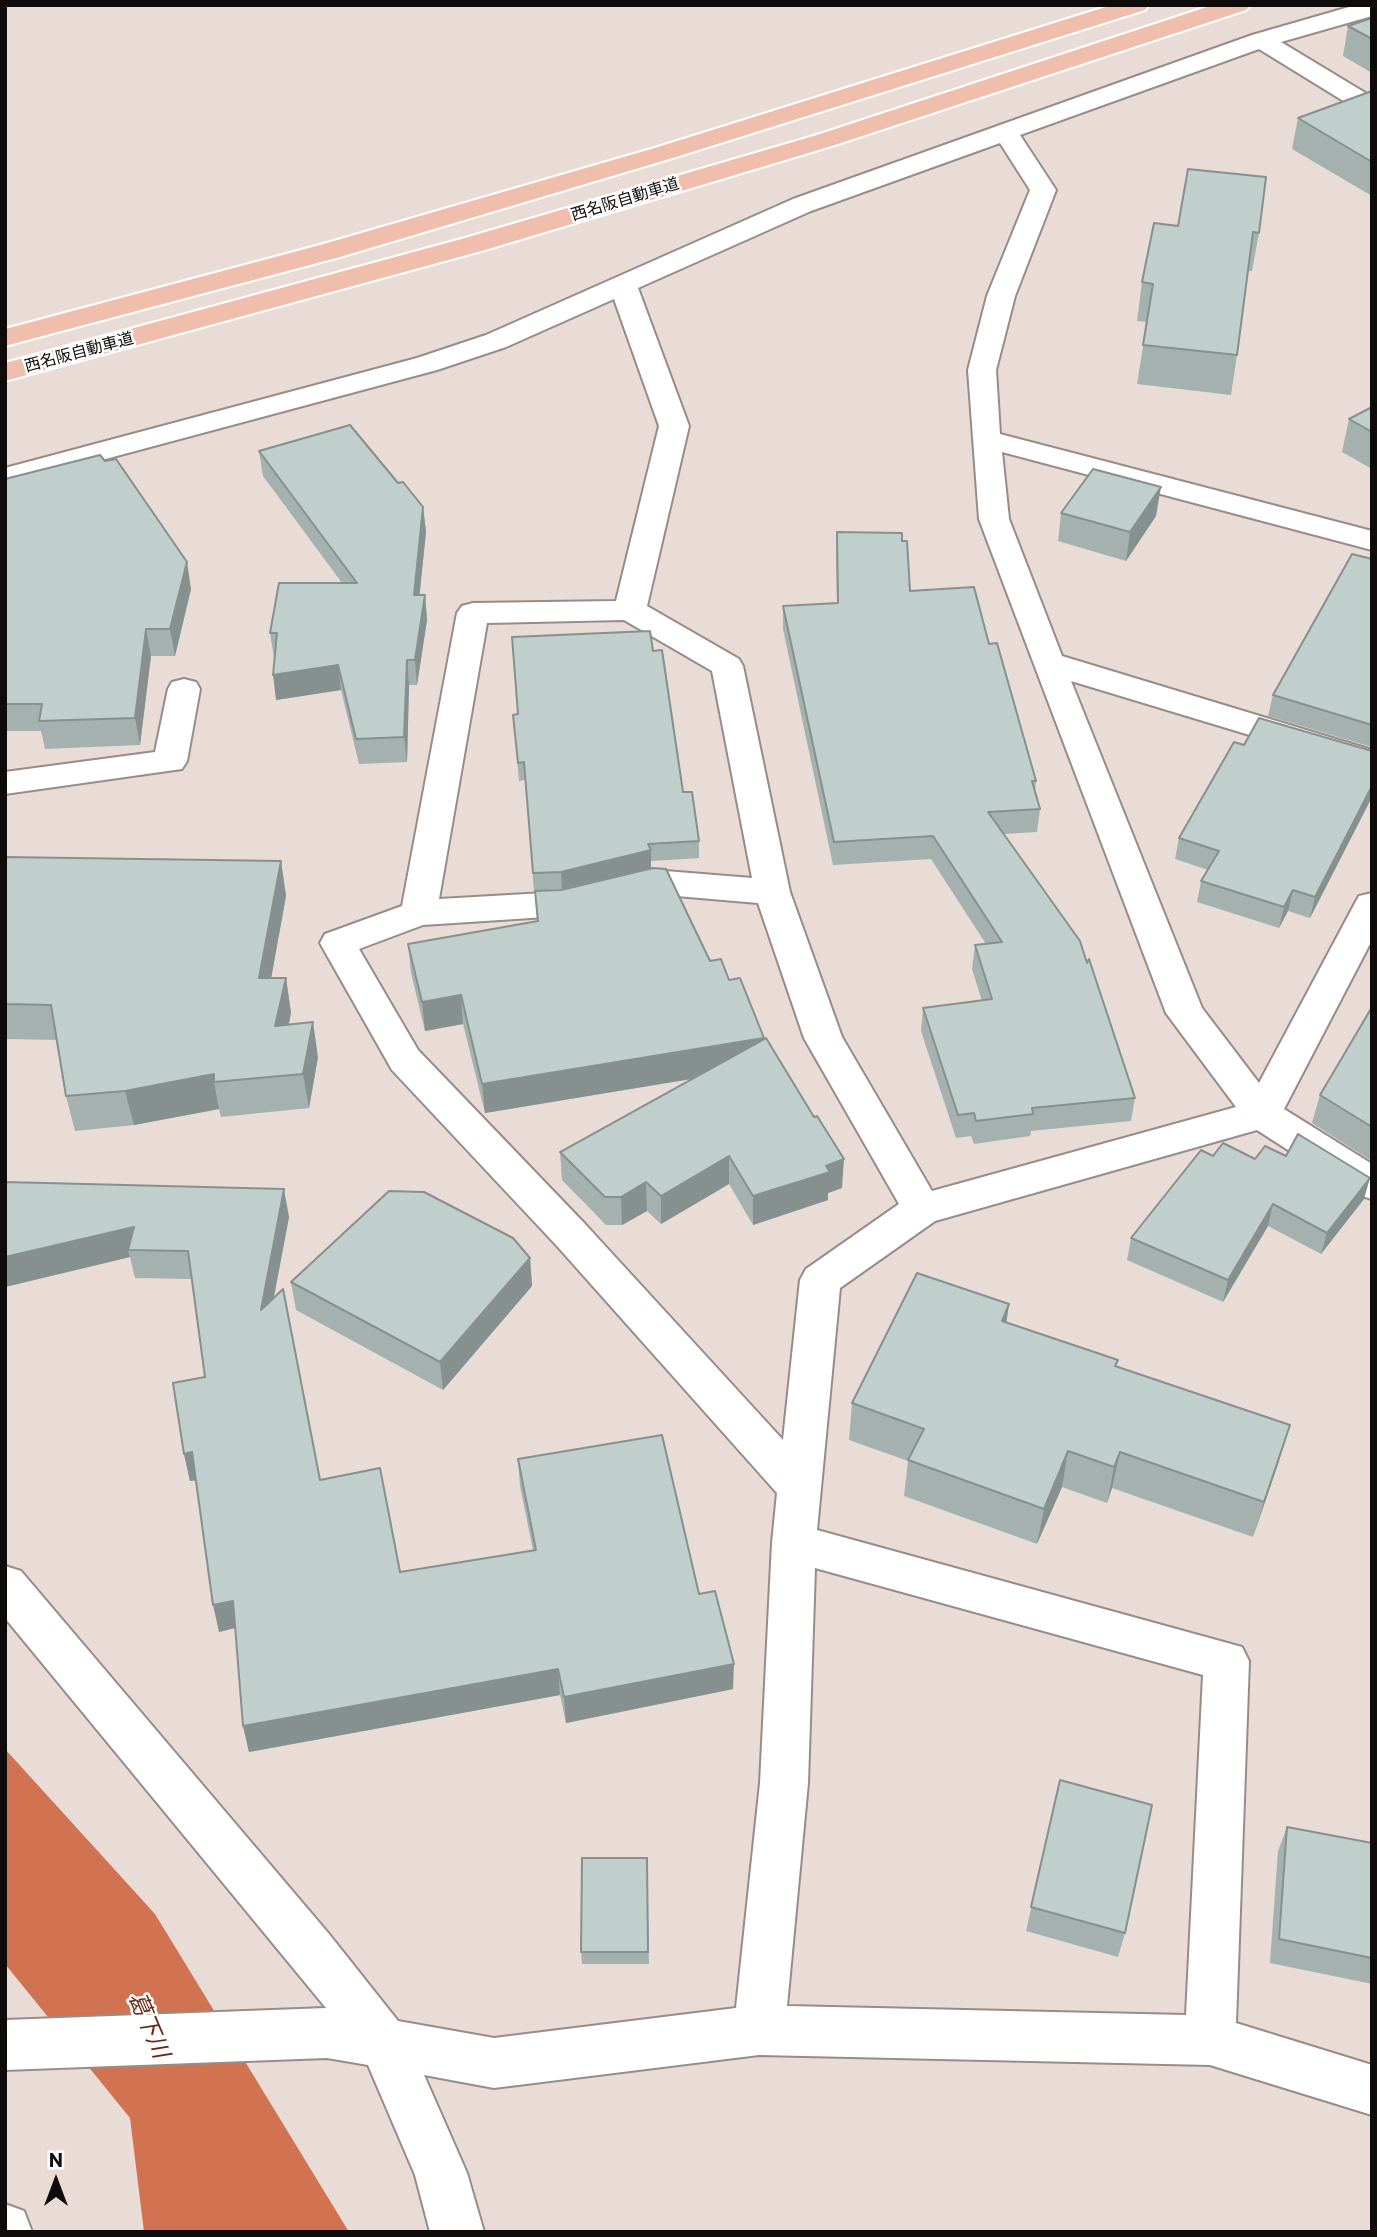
<!DOCTYPE html>
<html>
<head>
<meta charset="utf-8">
<style>
  body { margin:0 }
  #map { position:relative; width:1377px; height:2237px; overflow:hidden; background:#e9dcd7; font-family:Commissioner,sans-serif }
  canvas { display:block }
  .frame { position:absolute; inset:0; border:7px solid #0f0b0a; pointer-events:none }
  .north { position:absolute; left:21px; top:2146px; width:70px; height:70px; -webkit-text-stroke:5px #fff; paint-order:stroke; rotate:0deg; font-size:19px; font-weight:700; line-height:28px; text-align:center; color:#0f0b0a }
  .north::after { content:''; display:block; margin:auto; width:24px; height:32px; background:#0f0b0a; clip-path:polygon(50% 0,100% 100%,50% 72%,0 100%) }
</style>
</head>
<body>
<div id="map">
<canvas width="1377" height="2237"></canvas>
<div class="frame"></div>
<div class="north">N</div>
</div>
<script>
const ctx = document.querySelector('canvas').getContext('2d');
ctx.lineJoin = 'round';
function fillPath(path, color) { ctx.fillStyle = color; ctx.fill(path, 'evenodd'); }
const toPath = rows => new Path2D(rows.map(r => 'M' + r).join(''));
function stroke(path, color, width, dash) { ctx.strokeStyle = color; ctx.lineWidth = width; ctx.lineCap = dash ? 'butt' : 'round'; ctx.setLineDash(dash || []); ctx.stroke(path); }
function label(font, color, halo, rows, align = 'center') {
  ctx.font = font + ' Commissioner,"Noto Sans JP",sans-serif'; ctx.lineWidth = 5; ctx.setLineDash([]); ctx.textBaseline = 'middle'; ctx.strokeStyle = halo; ctx.fillStyle = color; for (const [text, x, y, turn = 0] of rows) {
    ctx.save(); ctx.translate(x, y); ctx.rotate((+turn || 0) * Math.PI / 180); ctx.textAlign = isNaN(turn) ? turn : align; if (halo) ctx.strokeText(text, 0, 0); ctx.fillText(text, 0, 0); ctx.restore();
  }
}
const water = toPath([
  [5,1749,155,1914,349,2232,144,2232,130,2118,5,1964]
]);
const street = toPath([
  [1356,5,1372,5,1372,16,1281,42,1372,97,1372,115,1363,113,1259,49,1020,135,1056,190,1015,296,996,370,1000,434,1372,531,1372,550,1002,452,1009,519,1062,656,1372,750,1372,772,1071,681,1202,1008,1259,1083,1354,905,1359,896,1372,893,1372,940,1284,1109,1372,1164,1372,1199,1358,1195,1257,1130,935,1221,840,1288,817,1530,1242,1647,1249,1661,1236,2023,1372,2065,1372,2115,1210,2065,759,2055,494,2088,424,2075,467,2173,484,2232,430,2232,415,2175,368,2065,327,2058,5,2070,5,2020,326,2008,5,1618,5,1566,21,1571,329,1934,398,2021,494,2038,736,2008,760,1783,772,1543,777,1493,557,1246,392,1070,320,943,325,934,402,906,457,613,462,606,473,603,616,601,659,426,614,299,506,347,437,370,5,486,5,468,417,358,486,335,793,199,1252,35,1356,5],
  [1000,143,1030,190,987,296,968,370,979,519,1166,1013,1236,1107,932,1191,842,1037,790,892,743,666,739,659,647,606,689,426,638,288,811,211,1000,143],
  [624,620,712,671,752,878,653,870,562,892,439,899,487,623,624,620],
  [653,894,758,903,804,1038,899,1204,806,1269,800,1280,783,1440,585,1224,418,1050,359,949,423,925,562,916,653,894],
  [815,1568,1203,1675,1186,2015,787,2006,808,1783,815,1568],
  [184,679,196,682,200,689,187,761,182,769,5,794,5,772,155,752,168,689,172,682,184,679],
  [5,2204,24,2211,32,2232,5,2232,5,2204]
]);
const highway = toPath([
  [1112,5,1149,5,1145,10,676,157,340,257,5,346,5,329,320,245,658,147,1112,5],
  [1213,5,1250,5,1246,10,835,145,485,250,5,381,5,363,465,238,817,135,1213,5]
]);
const wall = toPath([
  [1372,18,1372,73,1343,56,1348,26],
  [1372,91,1372,196,1292,149,1298,118],
  [1154,223,1259,233,1252,271,1248,271,1237,355,1231,395,1137,384,1147,322,1137,321,1142,282],
  [1372,407,1372,469,1342,452,1349,419],
  [259,451,398,483,423,507,426,532,419,595,425,595,427,620,417,685,409,685,407,762,359,764,341,690,276,700,274,658,270,633,342,583,263,476],
  [5,479,191,589,175,656,151,656,140,745,45,749,41,731,5,731],
  [1061,513,1156,516,1126,561,1058,541],
  [837,532,910,591,989,644,1036,781,1035,791,1040,809,1037,832,1004,834,1087,963,1135,1098,1131,1121,1031,1131,1030,1136,974,1144,971,1136,956,1138,921,1031,923,1008,982,1001,972,969,975,945,986,944,931,859,833,865,783,629,783,606,837,603,836,555],
  [1372,559,1372,747,1268,716,1273,695],
  [653,651,683,792,699,841,699,858,651,861,562,889,534,891,525,780,519,781,515,732,518,714],
  [1244,745,1372,751,1372,797,1310,918,1288,911,1279,928,1197,902,1201,881,1208,870,1175,859,1179,838],
  [5,857,281,861,286,896,271,978,286,978,291,1013,289,1024,318,1057,309,1108,221,1117,219,1109,134,1125,75,1131,66,1096,57,1040,5,1039],
  [535,891,710,961,729,980,764,1039,842,1188,828,1193,828,1200,753,1225,729,1184,661,1224,647,1211,622,1225,606,1225,562,1180,560,1152,692,1079,485,1113,463,1024,425,1031,411,973,408,944,537,921],
  [1372,1007,1372,1161,1312,1123,1320,1095],
  [1213,1156,1255,1159,1364,1199,1321,1254,1268,1226,1223,1302,1127,1260,1131,1238],
  [5,1182,289,1217,274,1298,320,1480,400,1572,533,1550,520,1486,518,1459,699,1594,733,1689,566,1723,560,1695,249,1752,243,1726,235,1628,219,1632,196,1480,190,1481,184,1454,205,1377,192,1279,135,1278,130,1257,5,1287],
  [530,1258,532,1286,443,1390,296,1310,291,1282],
  [1007,1322,1118,1360,1116,1366,1279,1461,1253,1537,1112,1488,1107,1503,1062,1487,1037,1544,904,1496,908,1461,849,1440,852,1403],
  [1060,1780,1125,1933,1118,1957,1026,1931],
  [1287,1827,1372,1843,1372,1984,1270,1963,1278,1851],
  [647,1858,649,1964,582,1964,581,1952]
]);
const shadedWall = toPath([
  [1161,487,1156,516,1126,561,1130,532],
  [423,507,426,532,417,620,414,595],
  [187,562,191,589,175,656,170,629],
  [425,595,427,620,417,685,415,660],
  [146,629,151,656,140,745,135,718],
  [407,660,409,685,407,762,404,737],
  [338,665,341,690,276,700,273,675],
  [1372,786,1372,797,1310,918,1315,897],
  [651,850,651,868,562,889,561,872],
  [281,861,286,896,265,1012,259,978],
  [1293,890,1288,911,1279,928,1284,907],
  [286,978,291,1013,281,1060,275,1026],
  [461,995,463,1024,425,1031,422,1002],
  [313,1022,318,1057,309,1108,303,1074],
  [764,1038,763,1067,485,1113,482,1084],
  [214,1074,214,1082,219,1109,134,1125,125,1091],
  [729,1156,729,1184,661,1224,661,1196],
  [844,1159,842,1188,828,1193,828,1200,753,1225,753,1196,826,1166],
  [1370,1178,1364,1199,1321,1254,1327,1233],
  [646,1182,647,1211,622,1225,621,1197],
  [284,1189,289,1217,266,1337,261,1310],
  [1273,1204,1268,1226,1223,1302,1228,1280],
  [134,1227,128,1250,130,1257,5,1287,5,1257],
  [530,1258,532,1286,443,1390,440,1362],
  [1009,1304,1004,1341,1002,1321],
  [1290,1425,1279,1461,1253,1537,1264,1502],
  [1068,1451,1062,1487,1037,1544,1044,1509],
  [192,1452,199,1480,190,1481,184,1454],
  [1120,1452,1112,1488,1107,1503,1114,1467],
  [233,1601,239,1627,219,1632,213,1605],
  [734,1664,733,1689,566,1723,564,1697],
  [558,1669,560,1695,249,1752,243,1726]
]);
const building = toPath([
  [1372,18,1372,39,1348,26,1372,18],
  [1372,91,1372,162,1298,118,1372,91],
  [1188,169,1266,177,1259,233,1253,232,1237,355,1143,345,1153,284,1142,282,1154,223,1178,226,1188,169],
  [1372,407,1372,432,1349,419,1372,407],
  [350,425,398,483,403,482,423,507,414,595,425,595,415,660,407,660,404,737,356,739,338,665,273,675,277,633,270,633,279,583,357,583,259,451,350,425],
  [100,455,105,461,116,459,187,562,170,629,146,629,135,718,39,721,42,704,5,704,5,479,100,455],
  [1093,469,1161,487,1130,532,1061,513,1093,469],
  [837,532,902,533,902,541,907,541,910,591,974,587,989,644,997,643,1036,781,1032,781,1040,809,988,812,1080,941,1087,963,1089,959,1135,1098,1032,1108,1033,1114,976,1121,974,1113,958,1115,923,1008,992,999,975,945,1002,942,933,836,834,842,783,606,838,603,837,532],
  [1352,554,1372,559,1372,725,1273,695,1352,554],
  [650,631,653,651,662,650,683,792,692,792,699,841,648,844,651,850,561,872,533,873,524,762,518,763,513,715,518,714,512,637,650,631],
  [1259,718,1372,751,1372,786,1315,897,1293,890,1284,907,1201,881,1219,851,1179,838,1234,742,1244,745,1259,718],
  [5,857,281,861,259,978,286,978,275,1026,313,1022,303,1074,214,1082,214,1074,125,1091,66,1096,51,1005,5,1004,5,857],
  [653,868,666,869,710,961,721,959,729,980,740,978,764,1038,482,1084,461,995,422,1002,408,944,538,921,535,891,561,890,653,868],
  [1372,1007,1372,1127,1320,1095,1372,1007],
  [766,1038,814,1117,817,1116,844,1159,826,1166,830,1172,753,1196,729,1156,661,1196,646,1182,621,1197,605,1197,560,1152,766,1038],
  [1298,1134,1370,1178,1327,1233,1273,1204,1228,1280,1131,1238,1201,1150,1213,1156,1223,1143,1255,1159,1265,1146,1286,1156,1298,1134],
  [5,1182,284,1189,261,1310,283,1289,320,1480,380,1468,400,1572,536,1550,518,1459,662,1435,699,1594,715,1591,734,1664,564,1697,558,1669,243,1726,233,1601,213,1605,192,1452,184,1454,173,1383,205,1377,188,1251,128,1250,134,1227,5,1257,5,1182],
  [389,1191,424,1192,513,1238,530,1258,440,1362,291,1282,389,1191],
  [917,1273,1009,1304,1002,1321,1118,1360,1115,1366,1290,1425,1264,1502,1120,1452,1114,1467,1068,1451,1044,1509,908,1460,924,1429,852,1403,917,1273],
  [1060,1780,1152,1805,1125,1933,1031,1907,1060,1780],
  [1287,1827,1372,1843,1372,1958,1279,1939,1287,1827],
  [582,1858,647,1858,648,1952,581,1952,582,1858]
]);
const farStreetnames = [
  ["西名阪自動車道",625,199,-17],
  ["西名阪自動車道",79,352,-15]
];
const nearWaternames = [
  ["葛下川",149,2025,67]
];
fillPath(water, '#d17351');
stroke(street, '#998c88', 4);
stroke(highway, '#fff', 4);
fillPath(street, '#fff');
fillPath(highway, '#f0beac');
fillPath(wall, '#a5b1af');
fillPath(shadedWall, '#86908f');
fillPath(building, '#c0cecc');
stroke(building, '#86908f', 2);
label('16px', '#0f0b0a', '#fff', farStreetnames);
label('italic 23px', '#652810', '#fff', nearWaternames);
</script>
</body>
</html>
